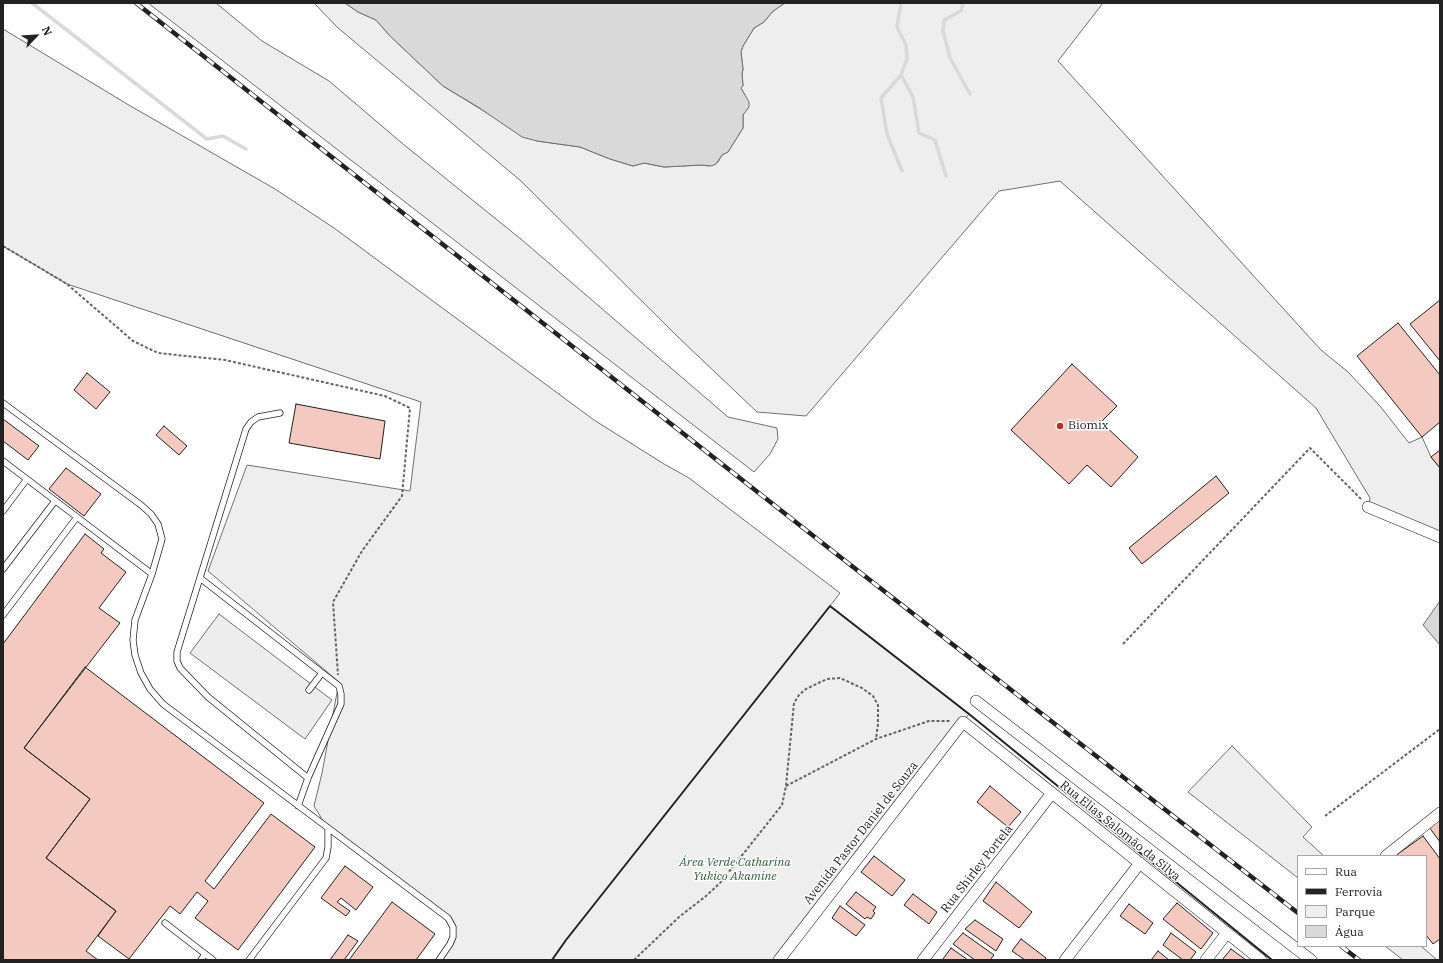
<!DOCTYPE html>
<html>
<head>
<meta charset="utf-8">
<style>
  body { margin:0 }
  #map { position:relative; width:1443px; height:963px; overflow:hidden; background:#fff; font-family:"IBM Plex Serif",serif }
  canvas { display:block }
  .frame { position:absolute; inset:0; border:4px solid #222; pointer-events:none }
  .legend { position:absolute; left:1297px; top:855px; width:130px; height:92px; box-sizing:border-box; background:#fff; border:1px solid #a7a7a7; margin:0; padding:5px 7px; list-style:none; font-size:12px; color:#222 }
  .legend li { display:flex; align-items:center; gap:8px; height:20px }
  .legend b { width:20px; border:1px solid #a7a7a7 }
  .north { position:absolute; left:16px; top:16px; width:40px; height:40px; -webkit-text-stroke:3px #fff; paint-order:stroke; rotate:65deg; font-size:11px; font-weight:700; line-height:16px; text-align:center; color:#222 }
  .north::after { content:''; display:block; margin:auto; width:14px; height:18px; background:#222; clip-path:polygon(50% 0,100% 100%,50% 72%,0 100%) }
</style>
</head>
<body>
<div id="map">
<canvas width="1443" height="963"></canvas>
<div class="frame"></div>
<ul class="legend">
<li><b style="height:5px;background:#fff"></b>Rua</li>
<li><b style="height:5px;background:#222"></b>Ferrovia</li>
<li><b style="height:11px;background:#eee"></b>Parque</li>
<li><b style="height:11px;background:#d9d9d9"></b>Água</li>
</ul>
<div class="north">N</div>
</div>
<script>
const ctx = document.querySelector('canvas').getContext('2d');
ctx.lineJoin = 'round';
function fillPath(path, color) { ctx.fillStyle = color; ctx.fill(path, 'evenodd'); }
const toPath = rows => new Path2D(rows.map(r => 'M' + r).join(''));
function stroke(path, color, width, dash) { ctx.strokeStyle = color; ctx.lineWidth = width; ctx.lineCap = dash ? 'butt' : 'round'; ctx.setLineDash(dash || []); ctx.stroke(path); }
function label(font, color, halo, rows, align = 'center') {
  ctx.font = font + ' "IBM Plex Serif",serif'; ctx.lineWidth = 3; ctx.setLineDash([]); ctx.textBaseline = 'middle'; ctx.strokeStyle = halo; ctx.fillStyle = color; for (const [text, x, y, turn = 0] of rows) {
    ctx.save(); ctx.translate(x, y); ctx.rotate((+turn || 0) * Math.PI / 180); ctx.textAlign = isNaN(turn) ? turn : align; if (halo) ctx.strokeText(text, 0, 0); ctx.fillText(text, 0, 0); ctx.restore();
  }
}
const green = toPath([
  [148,3,216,3,262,41,329,81,403,144,522,240,728,417,777,428,778,439,770,454,754,472,148,3],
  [314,3,345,3,358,12,376,20,390,36,443,86,500,121,537,141,580,147,610,159,633,166,644,163,664,167,702,165,709,166,718,162,722,155,728,152,743,128,743,115,744,112,747,110,746,97,741,88,743,86,742,74,743,69,741,52,743,46,754,28,764,22,772,12,784,3,1103,3,1058,61,1321,350,1348,372,1380,406,1409,443,1422,437,1431,457,1440,468,1440,537,1368,507,1370,498,1316,408,1060,181,999,191,806,416,757,412,677,336,521,181,337,27,314,3],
  [3,29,127,104,275,189,334,228,594,420,664,464,689,478,840,593,830,606,969,714,779,960,439,960,453,937,448,918,328,829,314,806,322,773,339,682,208,571,247,465,410,491,421,402,67,284,3,246,3,29],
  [1232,746,1312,827,1303,837,1324,856,1298,856,1298,878,1188,792,1232,746],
  [1385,946,1421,946,1437,960,1403,960,1385,946]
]);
const parking = toPath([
  [219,614,332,700,305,739,190,653,219,614]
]);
const water = toPath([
  [345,3,785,3,772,12,764,22,754,28,743,46,741,52,743,69,742,74,743,86,741,88,749,102,749,107,743,115,743,128,728,152,722,155,716,164,711,166,702,165,664,167,644,163,633,166,610,159,580,147,537,141,522,137,478,107,443,86,390,36,376,20,358,12,345,3],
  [1440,601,1440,645,1423,625,1440,601]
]);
const stream = toPath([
  [32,3,207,139,223,136,246,149],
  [901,3,897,27,906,45,907,59,901,75,913,97,919,133,935,140,946,176],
  [963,3,961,11,944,20,943,31,950,58,970,94],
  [901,75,881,98,887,134,902,171]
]);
const building = toPath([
  [1440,300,1440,361,1410,324,1440,300],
  [1398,323,1440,375,1440,422,1422,437,1357,356,1398,323],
  [1072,364,1117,406,1101,422,1138,457,1111,487,1087,465,1069,484,1011,430,1072,364],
  [87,373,110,392,96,409,74,390,87,373],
  [296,404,385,421,380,459,289,443,296,404],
  [3,419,39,446,28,460,3,441,3,419],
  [164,426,187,446,179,455,156,435,164,426],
  [1440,450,1440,468,1431,457,1440,450],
  [66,468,101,494,84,516,49,489,66,468],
  [1216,476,1229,493,1142,564,1129,548,1216,476],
  [85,534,104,549,101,553,126,572,99,608,120,623,24,748,90,799,46,858,116,911,86,951,98,960,3,960,3,644,85,534],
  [85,667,264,803,205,881,214,889,271,814,315,847,238,950,195,918,208,901,197,892,180,914,170,906,129,959,98,936,116,911,46,858,90,799,24,748,85,667],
  [990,786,1021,812,1008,827,977,802,990,786],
  [1440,819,1440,842,1429,827,1440,819],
  [1423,836,1440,859,1440,939,1433,944,1426,935,1426,856,1395,856,1423,836],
  [874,856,905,880,892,896,861,872,874,856],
  [345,866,373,887,356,910,341,898,337,902,350,911,346,916,321,898,345,866],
  [996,882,1032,912,1019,928,983,901,996,882],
  [856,892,876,907,873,911,875,913,871,919,867,917,865,919,846,904,856,892],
  [913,894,937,912,929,924,904,905,913,894],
  [392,902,435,934,416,960,349,960,392,902],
  [1177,903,1213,933,1201,949,1163,919,1177,903],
  [1129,904,1153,923,1145,934,1120,916,1129,904],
  [840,906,865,925,856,936,832,918,840,906],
  [975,920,1003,939,996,951,965,929,975,920],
  [963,933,994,955,990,960,975,960,953,944,963,933],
  [1171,933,1196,952,1190,960,1183,960,1163,945,1171,933],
  [348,935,358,941,344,960,330,960,348,935],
  [1021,939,1046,958,1044,960,1025,960,1012,951,1021,939],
  [951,948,968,960,944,960,943,959,951,948],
  [1231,949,1246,960,1222,960,1231,949],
  [1158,951,1169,960,1151,960,1158,951]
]);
const path = toPath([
  [3,246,67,284,133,341,158,353,225,360,385,396,410,408,402,496,362,551,333,602,338,675],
  [1123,644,1310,448,1361,499],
  [786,786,876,739,929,721,950,721],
  [1325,816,1440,729],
  [634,960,679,917,706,896,720,883,782,805,786,786,794,703,799,695,806,689,827,679,840,678,862,688,873,696,878,705,878,724,876,739]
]);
const service = toPath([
  [3,403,141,505,151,514,158,524,162,539,152,574,135,620,133,640,135,655,141,673,150,689,163,704,448,918,453,927,453,937,450,944,439,960],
  [280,413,258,417,251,422,246,429,177,652,177,661,180,668,208,697,308,778],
  [3,461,152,574],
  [3,511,27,479],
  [3,569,55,501],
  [200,578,339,686,341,694,341,704,308,778,298,806],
  [3,615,77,517],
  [309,690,322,673],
  [165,923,213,960],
  [201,960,205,954],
  [249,960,326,858,328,847,328,829]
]);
const minor = toPath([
  [1368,507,1440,537],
  [976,701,1311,960],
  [1386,856,1440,813],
  [779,960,963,722,1261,960],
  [923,960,1052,793],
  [1065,960,1140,863],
  [1206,960,1227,933]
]);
const rail = toPath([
  [136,3,830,549,1298,913],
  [1341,946,1359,960]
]);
const wall = toPath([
  [552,960,566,940,830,606,969,714,1272,960]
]);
const markers = [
  [1060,426,4,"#c62828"]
];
const poiNames = [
  ["Biomix",1068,426]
];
const streetNames = [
  ["Rua Elias Salomão da Silva",1120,831,39],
  ["Avenida Pastor Daniel de Souza",861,833,-52],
  ["Rua Shirley Portela",977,869,-52]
];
const parkNames = [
  ["Área Verde Catharina",735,863],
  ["Yukico Akamine",735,877]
];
fillPath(green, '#eee');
stroke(green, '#6f6f6f', 1);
fillPath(parking, '#ededed');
stroke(parking, '#6f6f6f', 1);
fillPath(water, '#d9d9d9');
stroke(water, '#6f6f6f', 1);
stroke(stream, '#d9d9d9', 3.5);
fillPath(building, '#f3c9c0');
stroke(building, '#222', 1);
stroke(service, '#222', 7);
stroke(minor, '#222', 12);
stroke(path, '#646464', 2, [3, 2]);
stroke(service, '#fff', 5.5);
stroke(minor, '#fff', 11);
stroke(rail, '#222', 4.5);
stroke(rail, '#fff', 3, [9]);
stroke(wall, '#222', 2);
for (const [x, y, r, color] of markers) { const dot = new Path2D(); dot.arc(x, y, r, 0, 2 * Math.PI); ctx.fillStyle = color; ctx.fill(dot); stroke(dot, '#fff', 1.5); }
label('12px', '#222', '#fff', poiNames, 'left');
label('12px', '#222', '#fff', streetNames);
label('italic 12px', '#2f5e38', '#fff', parkNames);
</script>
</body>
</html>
